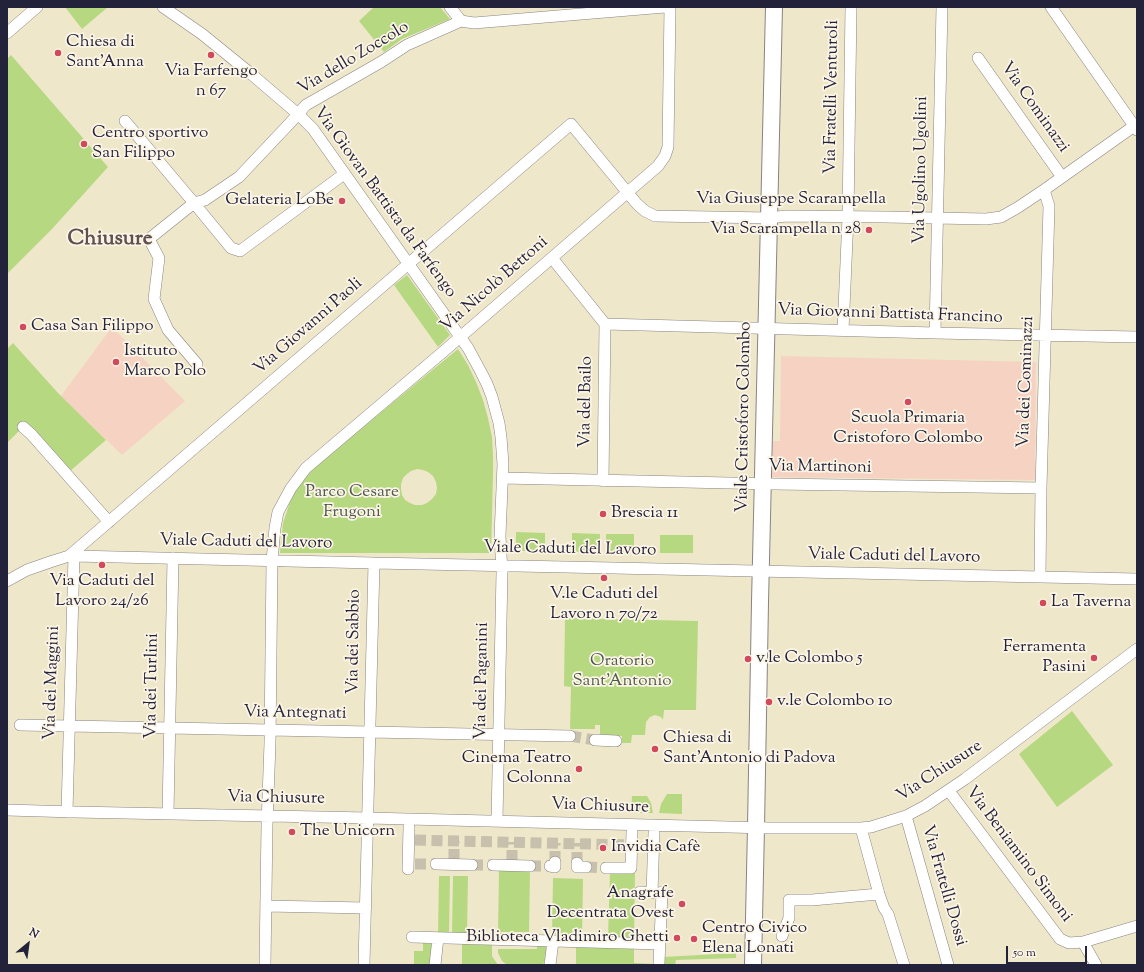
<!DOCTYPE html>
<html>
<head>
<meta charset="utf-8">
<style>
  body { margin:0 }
  #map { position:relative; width:1144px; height:972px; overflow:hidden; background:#efe7ca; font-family:"Sorts Mill Goudy",serif }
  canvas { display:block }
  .frame { position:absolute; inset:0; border:8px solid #22223b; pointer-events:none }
  .north { position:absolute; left:8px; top:924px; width:40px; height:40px; -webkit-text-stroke:3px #fcf5e5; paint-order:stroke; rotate:29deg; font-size:11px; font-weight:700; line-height:16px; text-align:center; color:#22223b }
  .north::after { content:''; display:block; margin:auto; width:14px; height:18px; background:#22223b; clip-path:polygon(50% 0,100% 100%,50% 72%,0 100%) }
  .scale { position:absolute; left:1006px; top:946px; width:81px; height:18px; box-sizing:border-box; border:2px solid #22223b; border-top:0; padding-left:5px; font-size:12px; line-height:14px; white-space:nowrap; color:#22223b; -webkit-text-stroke:3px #fcf5e5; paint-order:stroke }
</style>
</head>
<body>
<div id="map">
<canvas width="1144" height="972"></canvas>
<div class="frame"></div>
<div class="north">N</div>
<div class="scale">50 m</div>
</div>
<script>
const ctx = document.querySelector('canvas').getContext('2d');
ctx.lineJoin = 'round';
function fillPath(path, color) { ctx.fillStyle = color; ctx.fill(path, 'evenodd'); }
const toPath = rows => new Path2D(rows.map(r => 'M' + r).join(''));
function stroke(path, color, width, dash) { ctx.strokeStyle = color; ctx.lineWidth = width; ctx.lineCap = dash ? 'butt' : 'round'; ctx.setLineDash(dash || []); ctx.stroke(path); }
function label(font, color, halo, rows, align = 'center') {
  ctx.font = font + ' "Sorts Mill Goudy",serif'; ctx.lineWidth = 3.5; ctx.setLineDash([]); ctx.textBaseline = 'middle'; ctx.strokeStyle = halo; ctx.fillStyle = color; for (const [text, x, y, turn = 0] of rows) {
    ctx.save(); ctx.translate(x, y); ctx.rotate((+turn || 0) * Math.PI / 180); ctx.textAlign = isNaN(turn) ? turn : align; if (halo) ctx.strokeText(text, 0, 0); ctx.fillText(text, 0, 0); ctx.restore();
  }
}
const built = toPath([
  [112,327,185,401,122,455,61,396],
  [781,356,1036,362,1035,480,772,477,773,441,780,441]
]);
const green = toPath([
  [65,7,108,7,82,29],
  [374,7,440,7,450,19,402,39,384,52,359,21],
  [11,55,108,167,52,229,7,274,7,59],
  [407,275,450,335,438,347,394,285],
  [13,343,58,393,106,440,69,472,26,424,7,443,7,349],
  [458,349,468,365,476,382,483,400,488,418,492,437,493,456,493,474,491,553,280,553,283,523,291,499,297,488,306,477,318,464],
  [417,469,423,470,428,472,433,476,436,482,437,488,436,494,432,499,427,503,422,505,415,505,410,503,405,500,402,495,401,489,401,484,403,478,407,474,411,471],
  [516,532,545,533,545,551,516,551],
  [572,533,600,534,600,552,572,552],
  [606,534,634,534,634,552,606,552],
  [660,535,693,535,693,553,660,553],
  [565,618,698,621,696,710,664,710,663,720,661,717,655,715,650,717,646,722,645,735,632,735,631,743,622,743,622,736,600,736,600,725,595,725,595,729,570,729,571,687,564,686],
  [1072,711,1113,765,1057,807,1019,754],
  [667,794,682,794,682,814,659,813,661,804],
  [632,796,647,796,651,803,653,813,631,813],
  [499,870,530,870,529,932,498,932],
  [610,872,635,873,634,939,608,938],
  [439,876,450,876,449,933,438,933],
  [453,876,468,876,467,934,452,934],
  [553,878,583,879,582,937,552,936],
  [423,943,434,944,429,965,414,965,414,951,423,951],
  [462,944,492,945,492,956,498,965,462,965],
  [537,946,549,946,543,965,507,965,502,961,498,953,498,949,537,949],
  [576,947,634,948,634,963,655,964,655,965,576,965],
  [736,953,736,958,676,960,675,965,662,965,663,957]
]);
const streetTunnel = toPath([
  [570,736,595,740],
  [415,840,630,845],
  [454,860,454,841],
  [512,861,512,842],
  [555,862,555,843],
  [577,863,577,843],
  [415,864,436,864],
  [472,865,493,865],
  [530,866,550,866],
  [586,867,606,868]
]);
const street = toPath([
  [163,7,202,34,250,73,298,114,313,129,468,348,481,372,487,384,492,397,499,423,501,437,503,464,500,536,502,572,497,821],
  [450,7,461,21],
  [1051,7,1137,130],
  [7,33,37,7],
  [978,58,1062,177],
  [125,121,194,203,205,200,239,177,290,123,306,105,381,62,407,45,461,21,474,23,665,7],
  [552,258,605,324,935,333,1137,337],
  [843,331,848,217,851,7],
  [935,333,942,7],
  [197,364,168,330,154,299,159,258,149,239,194,203,231,248,240,251,344,174],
  [23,427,31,434,109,522],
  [502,478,775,484,1041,488],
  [603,481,605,324],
  [69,556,571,124,637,204,645,211,655,216,769,218,786,216,885,217,986,219,1001,217,1017,208,1044,190,1137,124],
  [1040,577,1041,488,1049,206,1044,190],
  [7,581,27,570,53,561,69,556,74,556,374,563,1137,579],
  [20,725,570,736],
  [595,740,616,741],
  [949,791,1060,939,1069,943,1083,942,1137,926],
  [7,810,75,812,368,818,769,828,861,828,871,827,906,816,925,806,965,779,1137,649],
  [67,812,74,556],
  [168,814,173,558],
  [906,816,948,965],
  [861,828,879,894,884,908,888,914,904,965],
  [577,863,577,867,586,867],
  [436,864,472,865],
  [493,865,530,866],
  [550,866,555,867,555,862],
  [606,868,631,868,632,832],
  [408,869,409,827],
  [640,892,659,893],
  [652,893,654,833],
  [266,906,366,908],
  [782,936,789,918,789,900,812,900,879,894],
  [412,937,660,944],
  [1083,942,1096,965],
  [659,963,662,892],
  [265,965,267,825,270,743,272,561,275,528,278,512,291,488,306,468,444,351,658,166,665,156,668,147,670,7],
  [364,965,374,563],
  [435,965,438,938],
  [550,965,553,941]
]);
const secondary = toPath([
  [753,965,756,827,760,602,774,7]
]);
const markers = [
  [58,53,4,"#d1495b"],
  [211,55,4,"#d1495b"],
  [84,144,4,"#d1495b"],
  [342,201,4,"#d1495b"],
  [869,230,4,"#d1495b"],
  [23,327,4,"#d1495b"],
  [116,362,4,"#d1495b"],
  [908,402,4,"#d1495b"],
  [603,514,4,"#d1495b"],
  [102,565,4,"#d1495b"],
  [604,578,4,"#d1495b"],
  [1043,603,4,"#d1495b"],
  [1094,658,4,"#d1495b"],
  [748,659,4,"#d1495b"],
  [769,702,4,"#d1495b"],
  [655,749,4,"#d1495b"],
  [579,769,4,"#d1495b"],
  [292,832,4,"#d1495b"],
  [603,848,4,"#d1495b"],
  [682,904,4,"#d1495b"],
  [677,938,4,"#d1495b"],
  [694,939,4,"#d1495b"]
];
const poiNames = [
  ["Chiesa di",66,43],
  ["Sant'Anna",66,63],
  ["Via Farfengo",211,72,"center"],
  ["n 67",211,92,"center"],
  ["Centro sportivo",92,134],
  ["San Filippo",92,154],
  ["Gelateria LoBe",334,201,"right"],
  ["Via Scarampella n 28",861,230,"right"],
  ["Casa San Filippo",31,327],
  ["Istituto",124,352],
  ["Marco Polo",124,372],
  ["Scuola Primaria",908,419,"center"],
  ["Cristoforo Colombo",908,439,"center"],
  ["Brescia 11",611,514],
  ["Via Caduti del",102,582,"center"],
  ["Lavoro 24/26",102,602,"center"],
  ["V.le Caduti del",604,595,"center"],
  ["Lavoro n 70/72",604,615,"center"],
  ["La Taverna",1051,603],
  ["Ferramenta",1086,648,"right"],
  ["Pasini",1086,668,"right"],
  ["v.le Colombo 5",756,659],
  ["v.le Colombo 10",777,702],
  ["Chiesa di",663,739],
  ["Sant'Antonio di Padova",663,759],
  ["Cinema Teatro",571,759,"right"],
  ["Colonna",571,779,"right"],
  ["The Unicorn",300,832],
  ["Invidia Cafè",611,848],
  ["Anagrafe",674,894,"right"],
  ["Decentrata Ovest",674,914,"right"],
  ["Centro Civico",702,929],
  ["Elena Lonati",702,949],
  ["Biblioteca Vladimiro Ghetti",669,938,"right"]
];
const streetNames = [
  ["Via dello Zoccolo",354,59,-31],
  ["Via Fratelli Venturoli",833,97,-89],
  ["Via Cominazzi",1034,108,55],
  ["Via Ugolino Ugolini",922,170,-89],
  ["Via Giuseppe Scarampella",791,200],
  ["Via Giovan Battista da Farfengo",384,203,54],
  ["Via Nicolò Bettoni",495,285,-41],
  ["Via Giovanni Battista Francino",890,315,2],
  ["Via Giovanni Paoli",309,327,-41],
  ["Via dei Cominazzi",1027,382,-88],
  ["Via del Bailo",587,402,-89],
  ["Viale Cristoforo Colombo",745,417,-89],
  ["Via Martinoni",820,468,1],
  ["Viale Caduti del Lavoro",246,543,1],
  ["Viale Caduti del Lavoro",570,550,1],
  ["Viale Caduti del Lavoro",894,557,1],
  ["Via dei Sabbio",355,642,-89],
  ["Via dei Paganini",483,681,-89],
  ["Via dei Maggini",53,683,-88],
  ["Via dei Turlini",153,686,-89],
  ["Via Antegnati",295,714,1],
  ["Via Chiusure",940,772,-33],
  ["Via Chiusure",276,799,1],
  ["Via Chiusure",600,807,2],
  ["Via Beniamino Simoni",1018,855,53],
  ["Via Fratelli Dossi",943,886,74]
];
const parkNames = [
  ["Parco Cesare",352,493],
  ["Frugoni",352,513],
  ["Oratorio",622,662],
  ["Sant'Antonio",622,682]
];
const districtNames = [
  ["Chiusure",110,240]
];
fillPath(built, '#f6d2c3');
fillPath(green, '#b6d881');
stroke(streetTunnel, '#c6c0ad', 11, [11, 5.5]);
stroke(street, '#888482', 12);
stroke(secondary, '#888482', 18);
stroke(street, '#fff', 11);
stroke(secondary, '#fff', 16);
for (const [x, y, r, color] of markers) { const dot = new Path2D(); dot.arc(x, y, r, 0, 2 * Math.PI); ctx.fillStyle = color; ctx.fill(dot); stroke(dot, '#fcf5e5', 1.5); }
label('17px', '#22223b', '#fcf5e5', poiNames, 'left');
label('17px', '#22223b', '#fcf5e5', streetNames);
label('17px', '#4e5950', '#fcf5e5', parkNames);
label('bold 21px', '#5d5151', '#fcf5e5', districtNames);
</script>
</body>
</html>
